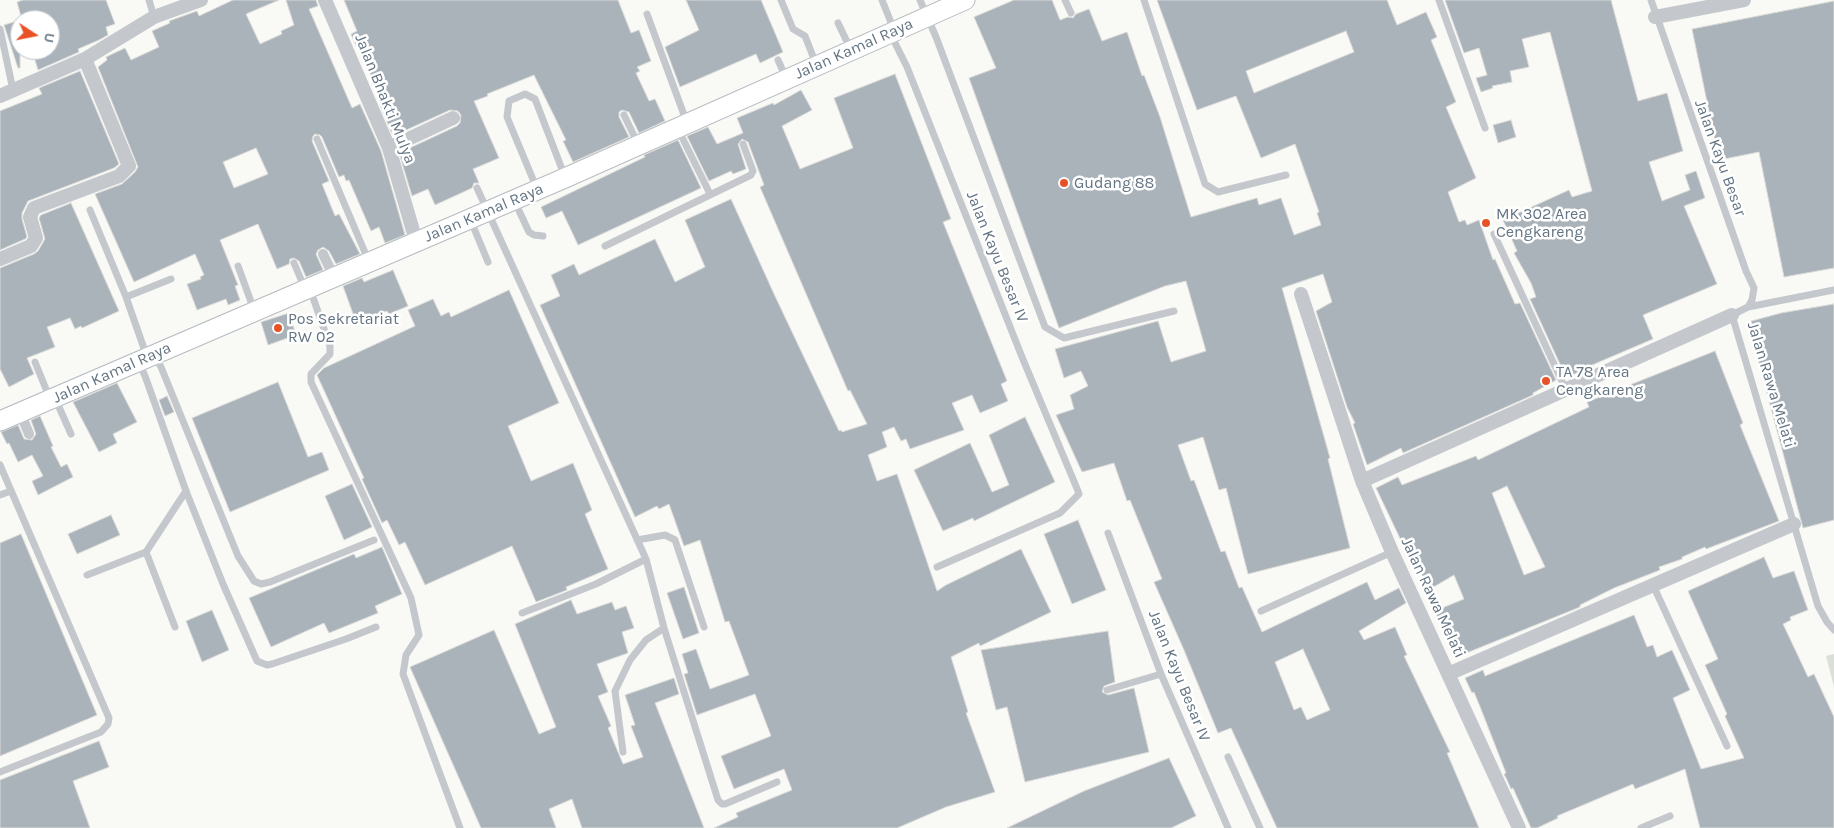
<!DOCTYPE html>
<html>
<head>
<meta charset="utf-8">
<style>
  body { margin:0 }
  #map { position:relative; width:1834px; height:828px; overflow:hidden; background:#f9f9f6; font-family:Karla,sans-serif }
  canvas { display:block }
  .north { position:absolute; left:10px; top:10px; width:50px; height:50px; box-sizing:border-box; background:#fff; border:1px solid #c1c7cd; border-radius:50%; rotate:101deg; font-size:14px; font-weight:700; line-height:20px; text-align:center; color:#637482 }
  .north::after { content:''; display:block; margin:auto; width:18px; height:22px; background:#e75327; clip-path:polygon(50% 0,100% 100%,50% 72%,0 100%) }
</style>
</head>
<body>
<div id="map">
<canvas width="1834" height="828"></canvas>
<div class="north">U</div>
</div>
<script>
const ctx = document.querySelector('canvas').getContext('2d');
ctx.lineJoin = 'round';
function fillPath(path, color) { ctx.fillStyle = color; ctx.fill(path, 'evenodd'); }
const toPath = rows => new Path2D(rows.map(r => 'M' + r).join(''));
function stroke(path, color, width, dash) { ctx.strokeStyle = color; ctx.lineWidth = width; ctx.lineCap = dash ? 'butt' : 'round'; ctx.setLineDash(dash || []); ctx.stroke(path); }
function label(font, color, halo, rows, align = 'center') {
  ctx.font = font + ' Karla,sans-serif'; ctx.lineWidth = 5; ctx.setLineDash([]); ctx.textBaseline = 'middle'; ctx.strokeStyle = halo; ctx.fillStyle = color; for (const [text, x, y, turn = 0] of rows) {
    ctx.save(); ctx.translate(x, y); ctx.rotate((+turn || 0) * Math.PI / 180); ctx.textAlign = isNaN(turn) ? turn : align; if (halo) ctx.strokeText(text, 0, 0); ctx.fillText(text, 0, 0); ctx.restore();
  }
}
const green = toPath([
  [1834,654,1834,687,1826,656]
]);
const building = toPath([
  [23,0,106,0,115,24,106,27,108,35,99,40,78,49,79,52,38,70,32,50,50,50,50,16,39,20,22,20,17,2,23,0],
  [233,0,279,0,246,14,260,44,282,34,281,31,294,25,286,0,316,0,318,6,309,9,352,108,360,104,381,151,405,235,385,243,379,227,371,231,349,180,346,181,344,175,339,177,322,137,320,135,315,134,313,136,312,141,329,181,322,184,335,216,339,214,360,254,336,264,329,251,323,247,318,250,316,254,323,270,306,277,299,261,294,258,290,259,289,264,277,269,258,224,220,240,238,285,235,286,240,300,228,305,226,299,197,310,187,284,201,279,200,277,204,275,195,254,134,282,95,194,122,184,135,172,138,167,98,67,107,60,106,57,125,48,131,60,159,47,152,31,170,23,169,21,197,11,199,16,233,0],
  [256,148,268,174,234,188,223,162,256,148],
  [344,0,618,0,631,33,639,30,651,61,637,67,640,71,636,73,649,101,655,99,665,121,639,133,629,112,622,110,619,112,619,117,629,137,573,162,563,141,566,140,534,75,487,94,488,96,474,101,499,158,473,169,479,183,474,183,472,188,435,205,428,189,412,196,399,153,457,126,460,123,461,115,458,111,450,110,393,136,380,105,390,101,378,78,373,80,358,47,357,48,351,34,357,31,344,0],
  [686,0,761,0,783,52,760,63,756,54,680,87,665,47,699,30,686,0],
  [1014,0,1052,0,1060,20,1068,17,1073,18,1076,14,1089,9,1102,41,1127,32,1142,76,1144,75,1160,117,1191,217,1257,198,1259,205,1281,198,1294,235,1321,225,1317,213,1319,212,1295,144,1261,158,1236,96,1197,110,1157,0,1387,0,1397,25,1426,12,1437,37,1431,40,1456,102,1446,107,1476,178,1448,192,1459,222,1465,220,1467,225,1479,220,1493,260,1495,259,1515,304,1520,303,1556,380,1533,393,1533,395,1403,453,1401,448,1367,465,1353,424,1355,423,1347,407,1316,311,1332,302,1323,274,1282,288,1330,458,1328,459,1350,548,1248,574,1226,488,1219,490,1203,437,1178,445,1191,481,1194,480,1221,552,1225,551,1239,588,1242,587,1262,632,1367,582,1375,600,1399,588,1406,603,1359,631,1364,640,1395,627,1407,655,1404,656,1450,752,1447,753,1479,828,1277,828,1231,728,1218,733,1184,650,1154,582,1162,579,1130,500,1127,501,1114,463,1082,472,1056,415,1074,409,1070,395,1088,386,1081,371,1064,378,1055,349,1158,321,1171,362,1206,351,1186,281,1165,286,1059,328,969,78,996,68,974,17,1014,0],
  [1346,31,1354,52,1254,93,1246,71,1346,31],
  [1303,649,1330,710,1307,720,1301,707,1294,710,1275,662,1303,649],
  [1445,0,1611,0,1638,101,1667,93,1683,151,1649,162,1662,201,1690,190,1685,175,1696,171,1705,198,1684,206,1717,284,1643,315,1653,339,1585,368,1586,369,1570,376,1569,373,1565,375,1530,299,1536,297,1531,283,1514,253,1517,251,1503,220,1569,190,1572,197,1592,191,1550,32,1522,39,1529,67,1510,71,1512,82,1492,86,1493,88,1481,92,1476,78,1487,75,1479,48,1464,53,1445,0],
  [1834,1,1834,268,1784,277,1759,152,1719,160,1692,29,1834,1],
  [20,20,20,68,18,68,4,25,20,20],
  [80,71,119,164,114,168,28,201,22,213,22,219,27,237,25,239,0,250,0,111,42,94,39,88,80,71],
  [895,74,951,219,943,222,1007,381,1001,384,1008,401,980,413,972,395,952,403,964,430,910,449,906,439,901,441,894,427,882,432,887,447,868,455,877,481,897,474,937,591,946,585,1021,549,1051,612,980,646,979,643,951,657,968,712,966,713,995,792,946,807,897,828,714,828,738,817,736,813,792,790,784,769,734,789,721,756,771,736,755,694,697,715,684,674,688,673,682,654,696,649,710,689,749,675,729,621,725,622,700,540,684,546,669,504,659,509,657,506,635,517,540,305,560,296,551,275,574,264,579,275,655,239,675,282,705,267,685,220,731,199,774,294,839,431,841,430,842,432,867,424,850,390,848,391,760,187,764,185,748,142,742,139,738,144,746,169,733,174,731,171,709,181,687,136,708,127,717,144,743,133,737,118,773,103,774,105,801,90,812,110,782,126,800,169,853,148,834,98,895,74],
  [1511,120,1516,137,1498,143,1493,125,1511,120],
  [678,140,701,188,578,245,562,211,546,218,541,207,645,157,644,155,678,140],
  [71,203,119,311,82,328,81,326,75,329,70,318,47,327,55,347,27,358,34,374,9,387,0,369,0,268,34,254,38,251,45,239,39,218,41,215,71,203],
  [393,270,408,306,389,314,387,311,356,322,343,286,362,278,364,282,393,270],
  [509,290,559,403,508,426,531,481,573,463,592,510,585,514,608,569,566,587,567,590,536,602,512,546,425,585,405,542,399,545,387,520,382,523,362,479,364,478,317,375,324,368,415,326,408,310,433,299,441,316,449,312,451,317,509,290],
  [1834,304,1834,520,1803,528,1748,322,1781,313,1834,304],
  [289,313,296,335,268,345,261,322,289,313],
  [1715,351,1743,423,1740,425,1779,521,1706,549,1705,547,1682,557,1682,559,1659,567,1660,570,1614,588,1580,605,1580,607,1454,658,1435,611,1464,599,1454,575,1430,589,1410,554,1408,555,1376,488,1398,477,1402,485,1476,456,1478,460,1589,407,1587,402,1715,351],
  [1507,486,1545,567,1524,575,1492,493,1507,486],
  [278,382,308,457,322,452,329,470,230,512,192,418,278,382],
  [117,383,137,422,113,434,117,443,99,452,73,402,117,383],
  [167,396,174,412,165,416,159,400,167,396],
  [40,416,53,446,51,447,61,467,67,464,73,477,38,495,32,481,43,476,32,455,18,462,9,443,7,444,1,432,18,425,24,439,32,440,36,434,31,420,40,416],
  [1025,417,1055,482,974,521,973,518,943,531,914,470,970,443,992,492,1009,485,989,435,1025,417],
  [352,484,372,527,344,540,325,496,352,484],
  [111,515,120,535,77,554,68,534,111,515],
  [1078,520,1106,590,1072,604,1044,534,1078,520],
  [21,534,97,715,0,756,0,543,21,534],
  [382,547,402,594,375,606,378,613,329,633,324,623,271,647,249,598,354,554,356,558,382,547],
  [1764,557,1773,578,1794,571,1808,610,1790,617,1791,620,1783,624,1808,677,1814,674,1834,717,1834,828,1700,828,1685,769,1635,789,1633,784,1557,816,1558,818,1537,828,1531,828,1513,788,1511,789,1507,780,1504,774,1506,773,1481,709,1474,692,1472,693,1465,678,1483,670,1485,676,1634,615,1647,647,1653,645,1657,657,1672,650,1690,690,1673,698,1701,769,1744,758,1725,716,1727,714,1705,665,1718,659,1688,591,1764,557],
  [684,587,699,633,683,639,667,593,684,587],
  [571,600,577,614,612,602,615,610,626,606,634,628,622,632,628,653,597,664,608,692,598,696,611,726,608,728,623,764,643,757,631,726,635,725,625,695,674,678,679,694,655,703,704,828,582,828,572,799,549,809,556,828,481,828,410,667,494,630,539,734,556,727,515,624,571,600],
  [212,610,229,650,202,662,186,621,212,610],
  [1108,631,1115,682,1104,686,1102,692,1108,695,1134,688,1149,752,1025,782,1007,707,996,710,981,650,1108,631],
  [99,741,109,767,73,781,90,828,0,828,0,780,99,741],
  [1169,758,1196,816,1171,828,1007,828,1084,791,1169,758]
]);
const service = toPath([
  [149,0,154,17],
  [781,0,793,29,805,36,816,64],
  [882,0,894,30],
  [920,0,936,37,1045,327,1064,338,1174,311],
  [1065,0,1071,13],
  [1144,0,1205,184,1218,192,1286,175],
  [1439,0,1485,128],
  [1651,0,1746,271,1754,288,1752,300,1748,307,1732,315,1818,606,1827,622,1834,630],
  [647,14,687,123],
  [838,23,851,50],
  [0,29,13,90],
  [891,35,907,67,1022,357,1078,491,1079,494,1060,513,937,567],
  [778,60,786,78],
  [624,115,638,144],
  [678,129,710,194],
  [317,139,369,262],
  [477,188,646,559,664,628,718,800,722,804,725,804,777,782],
  [537,189,507,117,509,101,525,94,535,99,565,177],
  [514,200,529,232,534,235,543,236],
  [90,210,126,297,147,357],
  [471,221,488,262],
  [1494,234,1566,390],
  [605,246,751,175,753,171,743,144],
  [294,263,305,289],
  [238,266,254,310],
  [310,289,330,346,330,354,311,374,311,382,411,598,419,635,406,655,403,674,460,828],
  [126,297,171,279],
  [1748,307,1834,290],
  [154,355,161,367,238,556,254,581,261,584,270,582,374,540],
  [35,362,50,399],
  [139,363,145,376,186,491,223,584,257,661,267,665,272,664,346,639,376,627],
  [55,398,71,434],
  [0,465,109,718,108,724,101,732,0,772],
  [0,495,11,491],
  [1108,533,1161,674,1228,828],
  [637,540,665,535,675,540,704,627],
  [146,552,175,627],
  [87,575,146,552,186,491],
  [1653,585,1727,746],
  [1261,611,1392,552],
  [522,613,596,584,646,559],
  [1107,690,1161,674],
  [623,752,615,691,630,660,646,640,664,628],
  [1228,757,1260,828],
  [1641,828,1670,816]
]);
const pedestrian = toPath([
  [323,254,334,277],
  [20,412,29,434]
]);
const minor = toPath([
  [325,0,389,148,416,241],
  [1655,17,1744,0],
  [0,96,85,59,154,17,201,0],
  [389,148,453,118],
  [0,259,31,246,36,238,30,217,34,208,119,176,129,166,85,59],
  [1301,294,1362,481,1392,552,1519,828],
  [1362,481,1732,315],
  [1448,674,1794,524]
]);
const secondary = toPath([
  [0,421,565,178,965,0]
]);
const markers = [
  [1064,183,5,"#e75327"],
  [1486,223,5,"#e75327"],
  [278,328,5,"#e75327"],
  [1546,381,5,"#e75327"]
];
const streetNames = [
  ["Jalan Kamal Raya",854,49,-24],
  ["Jalan Bhakti Mulya",385,99,68],
  ["Jalan Kayu Besar",1720,158,70],
  ["Jalan Kamal Raya",484,213,-23],
  ["Jalan Kayu Besar IV",997,257,68],
  ["Jalan Kamal Raya",112,373,-24],
  ["Jalan Rawa Melati",1771,385,73],
  ["Jalan Rawa Melati",1433,598,65],
  ["Jalan Kayu Besar IV",1179,676,68]
];
const poiNames = [
  ["Gudang 88",1074,183],
  ["MK 302 Area",1496,214],
  ["Cengkareng",1496,232],
  ["Pos Sekretariat",288,319],
  ["RW 02",288,337],
  ["TA 78 Area",1556,372],
  ["Cengkareng",1556,390]
];
fillPath(green, '#dae0d7');
fillPath(building, '#aab3b9');
stroke(building, '#dadad8', 1);
stroke(secondary, '#b6bcc0', 21);
stroke(service, '#c4c8cc', 7);
stroke(pedestrian, '#c4c8cc', 10);
stroke(minor, '#c4c8cc', 14);
stroke(secondary, '#fff', 19);
for (const [x, y, r, color] of markers) { const dot = new Path2D(); dot.arc(x, y, r, 0, 2 * Math.PI); ctx.fillStyle = color; ctx.fill(dot); stroke(dot, '#fff', 2); }
label('16px', '#637482', '#fff', streetNames);
label('16px', '#637482', '#fff', poiNames, 'left');
</script>
</body>
</html>
